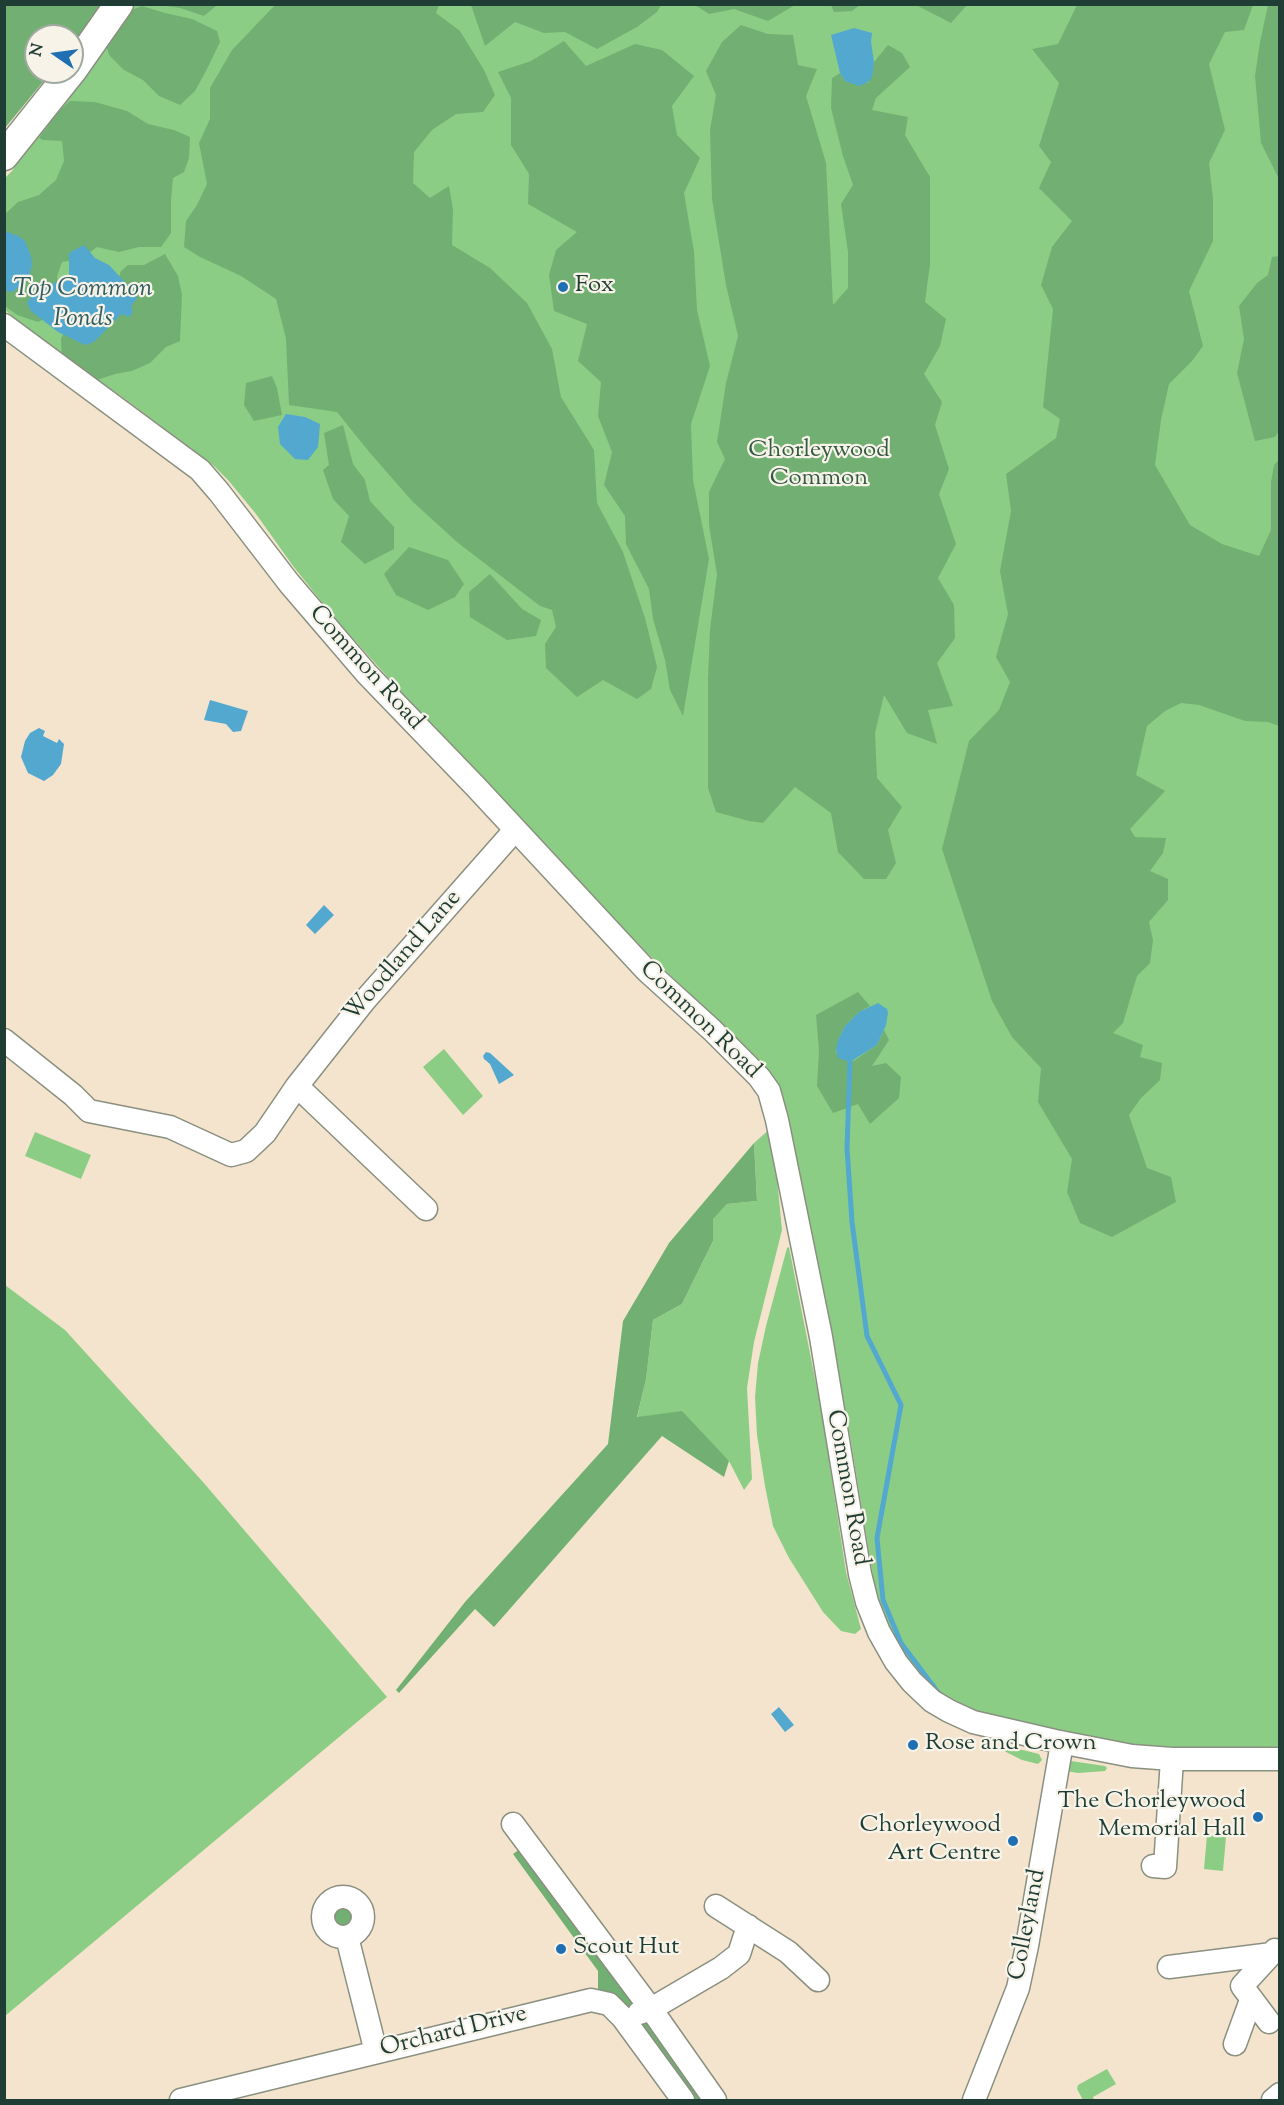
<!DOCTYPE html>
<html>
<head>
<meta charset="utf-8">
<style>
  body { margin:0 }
  #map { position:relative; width:1284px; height:2105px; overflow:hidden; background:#f5e4cd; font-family:"Sorts Mill Goudy",serif }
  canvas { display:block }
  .frame { position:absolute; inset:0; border:6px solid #1f3d34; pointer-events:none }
  .north { position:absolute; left:24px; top:24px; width:60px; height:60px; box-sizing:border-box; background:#f7f3e8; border:2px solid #a1aaa0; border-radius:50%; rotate:283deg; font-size:16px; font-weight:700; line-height:24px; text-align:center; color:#1f3d34 }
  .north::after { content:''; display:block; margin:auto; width:21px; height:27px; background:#1f6fb2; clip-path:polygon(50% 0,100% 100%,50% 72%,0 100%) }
</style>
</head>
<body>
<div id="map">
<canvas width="1284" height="2105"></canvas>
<div class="frame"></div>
<div class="north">N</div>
</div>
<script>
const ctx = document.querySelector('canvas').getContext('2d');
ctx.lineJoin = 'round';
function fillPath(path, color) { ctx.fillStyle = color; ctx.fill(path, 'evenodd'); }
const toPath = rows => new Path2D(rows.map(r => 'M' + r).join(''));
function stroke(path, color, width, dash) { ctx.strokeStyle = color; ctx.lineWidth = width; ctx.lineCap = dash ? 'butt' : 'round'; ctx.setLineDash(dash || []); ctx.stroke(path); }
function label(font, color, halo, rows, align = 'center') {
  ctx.font = font + ' "Sorts Mill Goudy",serif'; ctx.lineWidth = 4.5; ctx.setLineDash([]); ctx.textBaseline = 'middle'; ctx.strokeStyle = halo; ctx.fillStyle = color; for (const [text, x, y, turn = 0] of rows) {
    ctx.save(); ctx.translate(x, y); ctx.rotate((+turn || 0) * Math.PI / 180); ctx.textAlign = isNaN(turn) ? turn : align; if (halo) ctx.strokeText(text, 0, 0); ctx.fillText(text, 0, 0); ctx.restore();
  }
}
const green = toPath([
  [129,5,1279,5,1279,1751,1160,1751,985,1716,944,1699,905,1660,877,1601,850,1436,816,1270,800,1178,787,1119,771,1075,755,1056,647,953,442,738,333,616,293,566,256,514,228,480,214,466,121,396,48,346,5,310,5,178,13,170,16,160],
  [444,1049,483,1096,463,1115,423,1067],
  [772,1127,782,1230,754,1342,747,1388,752,1479,744,1490,729,1461,637,1418,646,1378,653,1320,682,1304,713,1241,712,1219,727,1204,757,1201,754,1143],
  [35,1132,91,1155,81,1179,25,1156],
  [789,1247,822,1414,846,1572,861,1629,855,1634,841,1631,823,1612,789,1558,773,1526,765,1486,757,1435,755,1397,758,1363,766,1326,787,1248],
  [5,1285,65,1330,203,1482,387,1697,5,2016],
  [1002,1745,1039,1754,1042,1760,1038,1764,1022,1760,1002,1750,1001,1748],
  [1071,1761,1105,1766,1107,1768,1105,1771,1078,1773,1066,1771,1067,1762],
  [1207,1835,1226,1837,1223,1871,1204,1869],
  [1107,2069,1116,2084,1093,2097,1094,2100,1083,2100,1077,2089,1078,2085]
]);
const forest = toPath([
  [276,4,439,5,436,13,460,31,484,70,495,95,483,112,456,114,432,130,414,152,413,183,430,198,449,186,453,209,452,245,490,268,527,303,552,349,561,397,594,450,597,503,623,552,645,618,657,667,651,689,637,699,603,680,577,697,546,668,545,644,556,627,552,610,540,606,457,542,413,502,370,453,337,412,289,405,286,339,276,299,241,276,200,257,184,247,186,221,197,205,207,184,199,143,210,119,210,88,232,50],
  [5,5,100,5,72,46,72,36,36,36,36,72,51,72,5,128],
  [160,5,217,5,204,16,180,8],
  [471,5,471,4,661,5,657,12,637,27,597,49,565,32,544,33,515,22,485,46],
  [695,5,795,5,768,21,734,9,709,14],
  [831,5,860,5,852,11,834,12],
  [916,5,967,5,951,23],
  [1077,5,1253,5,1244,30,1225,32,1209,64,1225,130,1209,163,1213,199,1213,241,1189,291,1203,346,1192,361,1169,384,1161,420,1155,465,1190,525,1222,544,1259,556,1271,530,1271,482,1274,465,1280,459,1279,726,1268,722,1245,721,1199,705,1181,703,1165,711,1147,726,1136,775,1165,791,1130,829,1135,837,1166,838,1163,853,1150,871,1168,879,1168,900,1149,922,1153,940,1150,963,1137,976,1123,1023,1113,1033,1143,1045,1140,1057,1162,1063,1160,1080,1141,1098,1129,1115,1147,1168,1171,1177,1176,1202,1112,1237,1080,1223,1067,1192,1072,1159,1038,1102,1041,1068,1012,1037,992,1001,942,849,969,741,999,710,1010,682,996,657,1008,614,1000,571,1011,511,1006,474,1056,438,1060,419,1043,407,1053,309,1041,285,1052,247,1072,221,1039,188,1051,162,1039,146,1059,83,1032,49,1058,44],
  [1268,5,1279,5,1278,177,1261,143,1255,76,1260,42],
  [142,6,165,13,192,19,217,31,220,42,207,69,195,91,180,105,159,96,143,80,124,70,109,55,104,38,119,15],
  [741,25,768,34,793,35,798,65,817,69,806,96,826,163,833,305,848,288,848,252,841,204,853,185,843,156,831,108,832,78,840,73,845,81,868,83,874,62,888,45,902,53,910,67,876,98,872,110,908,117,905,135,930,177,930,264,925,302,946,319,940,346,924,374,942,402,935,425,949,469,939,494,956,544,938,578,954,605,955,638,937,663,953,706,928,710,937,744,907,733,884,695,875,733,877,778,902,807,888,830,896,863,886,879,864,879,838,852,831,813,795,787,763,823,749,821,716,812,708,788,708,679,710,630,717,574,709,525,709,492,725,459,717,442,726,383,738,336,726,285,712,199,710,130,716,95,706,71,722,42],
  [564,41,586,66,635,44,662,50,694,76,672,106,677,135,700,158,684,193,694,252,697,310,710,366,691,424,693,480,709,559,683,716,670,690,665,660,653,619,649,589,626,544,625,516,604,485,612,452,598,416,601,382,578,361,587,324,554,311,549,275,556,250,577,232,528,204,529,174,511,145,511,98,498,72,531,61],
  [70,101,95,102,127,111,148,124,174,130,190,137,189,158,184,172,173,178,171,201,171,233,161,247,139,247,119,252,97,247,81,259,62,262,57,276,61,300,56,313,38,322,17,315,5,306,5,214,18,202,39,195,56,180,64,161,62,141,43,140,39,138,59,111],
  [165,254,178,276,182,295,180,341,166,347,150,363,132,371,115,374,94,381,62,360,61,338,71,322,114,291,121,271,128,265,144,265],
  [1279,256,1279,431,1275,437,1255,441,1237,373,1244,339,1239,306,1257,283,1268,275,1272,257],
  [272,376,277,388,282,415,254,421,244,405,246,383],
  [343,425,353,464,365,480,370,501,394,527,394,549,365,564,341,542,349,516,333,499,323,470,329,465,324,433],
  [409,547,448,560,464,584,455,597,428,610,396,595,384,574],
  [490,574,522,609,541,620,536,636,507,640,470,617,469,592],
  [858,992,870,1006,859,1012,845,1026,838,1040,836,1053,850,1062,855,1060,877,1045,884,1030,889,1040,872,1066,886,1063,901,1077,899,1098,870,1124,858,1104,833,1113,817,1086,819,1050,816,1015],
  [754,1143,757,1201,727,1204,713,1219,713,1241,682,1304,653,1320,646,1379,637,1417,682,1411,729,1461,724,1477,662,1436,494,1627,475,1609,399,1693,396,1690,465,1602,608,1444,623,1321,669,1243],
  [523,1847,637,1999,625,2010,598,1992,598,1971,513,1854],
  '332 1918a11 11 0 1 1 22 0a11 11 0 1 1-22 0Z',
  [650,2018,708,2100,695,2100,639,2028,641,2022]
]);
const water = toPath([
  [854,28,872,33,871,42,874,62,872,77,868,82,859,86,845,81,840,73,831,35],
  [5,231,18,236,25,241,31,256,32,265,29,277,13,292,5,291],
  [84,245,95,258,109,265,133,291,137,298,131,306,133,312,129,317,121,314,94,342,85,345,58,332,45,322,31,311,27,303,33,294,41,288,64,279,69,275,69,253],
  [286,414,305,417,320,424,318,447,308,460,295,459,280,444,278,427],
  [210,700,248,711,241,731,233,732,226,724,204,720],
  [39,728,45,731,43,736,57,743,59,739,64,744,61,764,53,775,44,781,28,773,21,757,25,741,30,733],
  [324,905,334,915,315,934,306,925],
  [878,1003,887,1009,888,1013,886,1025,877,1045,850,1062,838,1058,836,1049,838,1040,845,1026,859,1012],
  [486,1052,490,1053,514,1075,499,1084,490,1064,484,1059,483,1056],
  [779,1707,794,1725,785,1732,771,1714]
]);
const stream = toPath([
  [850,1062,847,1148,852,1222,867,1336,901,1405,877,1538,883,1600,901,1643,940,1695]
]);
const minor = toPath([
  [4,325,200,470,219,492,289,583,367,674,476,787,646,970,712,1030,759,1077,769,1091,777,1120,821,1337,860,1574,867,1602,879,1632,896,1662,912,1682,932,1701,949,1711,973,1722,1055,1741,1132,1756,1172,1759,1280,1759],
  [4,1040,73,1095,89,1111,170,1127,231,1155,246,1151,265,1133,297,1086,365,1000,515,830],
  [297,1086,426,1209],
  [513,1824,651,2009,715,2100],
  [1153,1866,1165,1867,1172,1759],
  '323 1917a20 20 0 1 1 40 0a20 20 0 1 1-40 0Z',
  [716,1906,788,1952,818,1980],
  [347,1937,376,2052],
  [1169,1967,1272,1954],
  [639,2013,651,2009,721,1968,739,1954,748,1926],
  [1269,2022,1242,1986,1275,1950],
  [1235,2044,1251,2000],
  [181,2100,591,2000,609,2004,623,2018,683,2100],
  [974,2100,1018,1988,1027,1946,1062,1743],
  [1273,2100,1280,2094]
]);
const major = toPath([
  [72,71,119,4],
  [4,156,71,72]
]);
const markers = [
  [563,287,6,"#1f6fb2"],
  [913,1745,6,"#1f6fb2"],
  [1258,1817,6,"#1f6fb2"],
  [1013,1841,6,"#1f6fb2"],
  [561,1949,6,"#1f6fb2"]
];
const poiNames = [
  ["Fox",575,287],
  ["Rose and Crown",925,1745],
  ["The Chorleywood",1246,1803,"right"],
  ["Memorial Hall",1246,1831,"right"],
  ["Chorleywood",1001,1827,"right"],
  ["Art Centre",1001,1855,"right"],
  ["Scout Hut",573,1949]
];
const parkNames = [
  ["Chorleywood",819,452],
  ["Common",819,480]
];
const streetNames = [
  ["Common Road",365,669,48],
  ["Woodland Lane",404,957,-49],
  ["Common Road",699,1021,44],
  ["Common Road",846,1488,80],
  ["Colleyland",1029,1925,-79],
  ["Orchard Drive",454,2033,-14]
];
const waterNames = [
  ["Top Common",83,291],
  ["Ponds",83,321]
];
fillPath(green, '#8ccd85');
fillPath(forest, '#71b072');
fillPath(water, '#53a8cf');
stroke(stream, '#53a8cf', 5);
stroke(minor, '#8a9080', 25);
stroke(major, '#8a9080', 31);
stroke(minor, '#fff', 22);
stroke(major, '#fff', 28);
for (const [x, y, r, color] of markers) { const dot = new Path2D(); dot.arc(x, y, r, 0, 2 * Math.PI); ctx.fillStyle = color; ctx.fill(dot); stroke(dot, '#f7f3e8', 2); }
label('24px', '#1f3d34', '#f7f3e8', poiNames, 'left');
label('24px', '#355a44', '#f7f3e8', parkNames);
label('24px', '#1f3d34', '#f7f3e8', streetNames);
label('italic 26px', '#2f5d62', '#f7f3e8', waterNames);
</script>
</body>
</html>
